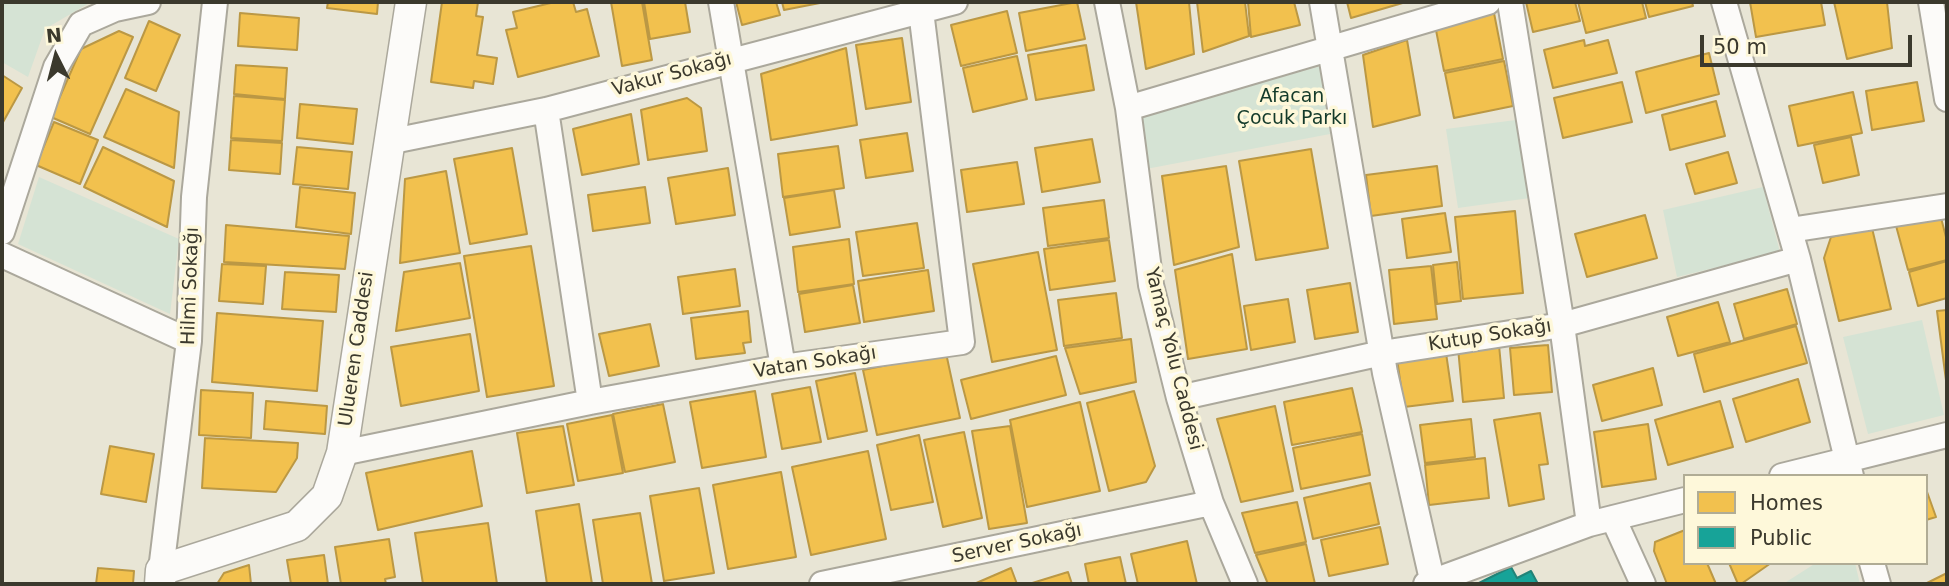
<!DOCTYPE html>
<html>
<head>
<meta charset="utf-8">
<style>
  body { margin:0 }
  #map { position:relative; width:1949px; height:586px; overflow:hidden; background:#e8e5d5; font-family:"DejaVu Sans",sans-serif }
  canvas { display:block }
  .frame { position:absolute; inset:0; border:4px solid #3b392d; pointer-events:none }
  .legend { position:absolute; left:1683px; top:474px; width:245px; height:91px; box-sizing:border-box; background:#fef8da; border:2px solid #b0ac95; margin:0; padding:9px 12px; list-style:none; font-size:21px; color:#3b392d }
  .legend li { display:flex; align-items:center; gap:14px; height:35px }
  .legend b { width:35px; border:2px solid #b0ac95 }
  .north { position:absolute; left:21px; top:21px; width:70px; height:70px; -webkit-text-stroke:5px #fef8da; paint-order:stroke; rotate:354deg; font-size:19px; font-weight:700; line-height:28px; text-align:center; color:#3b392d }
  .north::after { content:''; display:block; margin:auto; width:24px; height:32px; background:#3b392d; clip-path:polygon(50% 0,100% 100%,50% 72%,0 100%) }
  .scale { position:absolute; left:1700px; top:35px; width:212px; height:32px; box-sizing:border-box; border:4px solid #3b392d; border-top:0; padding-left:9px; font-size:21px; line-height:24px; white-space:nowrap; color:#3b392d; -webkit-text-stroke:5px #fef8da; paint-order:stroke }
</style>
</head>
<body>
<div id="map">
<canvas width="1949" height="586"></canvas>
<div class="frame"></div>
<ul class="legend">
<li><b style="height:19px;background:#f2c14e"></b>Homes</li>
<li><b style="height:19px;background:#17a398"></b>Public</li>
</ul>
<div class="north">N</div>
<div class="scale">50 m</div>
</div>
<script>
const ctx = document.querySelector('canvas').getContext('2d');
ctx.lineJoin = 'round';
function fillPath(path, color) { ctx.fillStyle = color; ctx.fill(path, 'evenodd'); }
const toPath = rows => new Path2D(rows.map(r => 'M' + r).join(''));
function stroke(path, color, width, dash) { ctx.strokeStyle = color; ctx.lineWidth = width; ctx.lineCap = dash ? 'butt' : 'round'; ctx.setLineDash(dash || []); ctx.stroke(path); }
function label(font, color, halo, rows, align = 'center') {
  ctx.font = font + ' "DejaVu Sans",sans-serif'; ctx.lineWidth = 7; ctx.setLineDash([]); ctx.textBaseline = 'middle'; ctx.strokeStyle = halo; ctx.fillStyle = color; for (const [text, x, y, turn = 0] of rows) {
    ctx.save(); ctx.translate(x, y); ctx.rotate((+turn || 0) * Math.PI / 180); ctx.textAlign = isNaN(turn) ? turn : align; if (halo) ctx.strokeText(text, 0, 0); ctx.fillText(text, 0, 0); ctx.restore();
  }
}
const green = toPath([
  [2,2,91,2,45,29,28,77,2,62],
  [1321,66,1330,134,1146,169,1140,115],
  [1516,120,1530,198,1458,208,1446,129],
  [39,177,179,239,170,314,18,244],
  [1763,187,1780,252,1677,277,1663,210],
  [1922,320,1944,415,1868,434,1843,337],
  [1816,563,1855,563,1860,584,1783,584]
]);
const homes = toPath([
  [328,2,378,2,377,14,327,8,328,2],
  [442,2,478,2,476,16,483,17,477,55,497,58,493,84,474,81,473,88,431,82,442,2],
  [555,2,573,2,576,12,587,9,599,56,518,77,506,30,517,28,513,12,555,2],
  [611,2,642,2,652,60,622,66,611,2],
  [644,2,685,2,690,32,650,39,644,2],
  [736,2,776,2,780,15,742,25,736,2],
  [782,2,825,2,784,10,782,2],
  [1077,2,1085,39,1026,51,1019,13,1077,2],
  [1136,2,1189,2,1194,54,1146,69,1136,2],
  [1197,2,1245,2,1249,36,1203,52,1197,2],
  [1248,2,1294,2,1300,25,1251,37,1248,2],
  [1347,2,1406,2,1351,18,1347,2],
  [1526,2,1575,2,1580,21,1533,32,1526,2],
  [1578,2,1642,2,1646,18,1586,33,1578,2],
  [1645,2,1692,2,1693,6,1649,17,1645,2],
  [1750,2,1821,2,1825,25,1756,37,1750,2],
  [1834,2,1887,2,1892,48,1847,59,1834,2],
  [1007,11,1017,53,961,66,951,25,1007,11],
  [240,13,299,18,297,50,238,46,240,13],
  [1494,13,1503,59,1444,71,1435,25,1494,13],
  [149,21,180,35,156,91,125,78,149,21],
  [119,31,133,37,90,134,51,117,81,49,119,31],
  [902,38,911,102,866,109,856,45,902,38],
  [1407,40,1420,115,1373,127,1363,55,1407,40],
  [1584,40,1585,46,1608,40,1617,73,1553,88,1544,50,1584,40],
  [1086,45,1094,90,1036,100,1028,55,1086,45],
  [846,48,857,125,771,140,761,74,846,48],
  [1709,53,1719,94,1646,113,1636,72,1709,53],
  [1017,56,1027,99,973,112,963,68,1017,56],
  [1504,61,1513,106,1454,118,1445,73,1504,61],
  [236,65,287,68,285,99,234,94,236,65],
  [2,75,22,88,2,124,2,75],
  [1622,82,1632,122,1563,138,1554,98,1622,82],
  [1917,82,1924,121,1872,130,1866,91,1917,82],
  [126,89,179,112,174,168,104,137,126,89],
  [1853,92,1862,133,1798,146,1789,106,1853,92],
  [234,96,285,100,282,141,231,138,234,96],
  [687,98,701,108,707,151,648,160,641,110,687,98],
  [1716,101,1725,136,1670,150,1662,115,1716,101],
  [300,104,357,109,353,144,297,138,300,104],
  [631,114,639,164,582,175,573,129,631,114],
  [54,122,98,140,80,184,36,165,54,122],
  [907,133,913,171,866,178,860,140,907,133],
  [1851,137,1859,175,1823,183,1814,145,1851,137],
  [1092,139,1100,182,1042,192,1035,148,1092,139],
  [231,140,282,143,280,174,229,170,231,140],
  [838,146,844,188,783,197,778,154,838,146],
  [103,147,174,181,167,227,84,187,103,147],
  [297,147,352,152,348,189,293,184,297,147],
  [512,148,527,234,470,244,454,159,512,148],
  [1311,149,1328,248,1256,260,1239,161,1311,149],
  [1728,152,1737,183,1695,194,1686,164,1728,152],
  [1017,162,1024,204,967,212,961,170,1017,162],
  [1226,166,1239,247,1174,265,1162,176,1226,166],
  [1437,166,1442,206,1371,216,1366,175,1437,166],
  [728,168,735,215,676,224,668,178,728,168],
  [446,171,460,253,400,263,405,179,446,171],
  [300,187,355,193,351,234,296,227,300,187],
  [645,187,650,223,593,231,588,195,645,187],
  [834,190,840,227,790,235,784,198,834,190],
  [1104,200,1109,238,1048,246,1043,208,1104,200],
  [1939,210,1947,241,1947,260,1908,270,1895,222,1939,210],
  [1515,211,1523,293,1463,299,1455,217,1515,211],
  [1445,213,1451,252,1407,258,1402,219,1445,213],
  [1645,215,1657,258,1587,277,1575,234,1645,215],
  [917,223,924,268,863,276,856,232,917,223],
  [226,225,349,236,345,269,224,262,226,225],
  [1872,228,1891,309,1839,321,1824,258,1831,237,1872,228],
  [849,239,854,284,798,292,793,247,849,239],
  [1109,240,1115,281,1050,290,1044,249,1109,240],
  [531,246,554,386,487,397,464,256,531,246],
  [1038,252,1057,350,992,362,973,264,1038,252],
  [1232,254,1247,349,1188,359,1175,270,1232,254],
  [1947,261,1947,298,1918,306,1909,272,1947,261],
  [1457,262,1461,301,1437,304,1433,265,1457,262],
  [460,263,470,318,396,331,404,272,460,263],
  [222,264,266,266,263,304,219,301,222,264],
  [1431,266,1437,319,1394,324,1389,270,1431,266],
  [735,269,740,306,683,314,678,277,735,269],
  [928,270,934,311,864,322,858,281,928,270],
  [285,272,339,275,336,312,282,309,285,272],
  [1350,283,1358,332,1315,339,1307,290,1350,283],
  [853,285,860,323,805,332,799,294,853,285],
  [1787,289,1797,324,1744,339,1734,304,1787,289],
  [1116,293,1122,338,1064,346,1058,300,1116,293],
  [1288,299,1295,342,1251,350,1244,306,1288,299],
  [1718,302,1730,342,1678,356,1667,317,1718,302],
  [1947,310,1947,388,1937,311,1947,310],
  [748,311,751,342,743,343,745,353,696,359,691,318,748,311],
  [217,313,323,321,317,391,212,382,217,313],
  [650,324,659,366,609,376,599,334,650,324],
  [1796,326,1807,363,1704,392,1694,354,1796,326],
  [470,334,479,391,401,406,391,347,470,334],
  [1131,339,1136,382,1080,394,1065,348,1131,339],
  [1499,345,1504,398,1463,402,1458,348,1499,345],
  [1548,345,1552,392,1514,395,1510,348,1548,345],
  [946,353,960,418,877,435,863,370,946,353],
  [1446,353,1453,401,1404,407,1397,359,1446,353],
  [1056,356,1066,395,971,419,961,380,1056,356],
  [1653,368,1662,405,1602,421,1593,385,1653,368],
  [855,373,867,431,828,439,816,381,855,373],
  [1798,379,1810,422,1746,442,1733,399,1798,379],
  [810,387,821,442,782,449,772,394,810,387],
  [1352,388,1362,432,1292,445,1284,402,1352,388],
  [201,390,253,393,251,438,199,435,201,390],
  [755,391,766,457,702,468,690,402,755,391],
  [1134,391,1155,466,1146,482,1109,491,1087,403,1134,391],
  [266,401,327,406,325,434,264,429,266,401],
  [1720,401,1733,447,1668,465,1655,420,1720,401],
  [1080,402,1100,491,1027,507,1010,420,1080,402],
  [663,404,675,462,625,472,613,414,663,404],
  [1275,406,1293,491,1241,502,1217,419,1275,406],
  [1540,413,1548,464,1539,465,1544,499,1509,506,1494,420,1540,413],
  [612,415,623,473,578,481,567,424,612,415],
  [1471,419,1475,457,1425,463,1420,425,1471,419],
  [1648,424,1656,479,1602,487,1594,432,1648,424],
  [563,426,574,485,527,493,517,433,563,426],
  [1010,426,1027,523,989,529,972,431,1010,426],
  [964,432,982,518,943,527,924,440,964,432],
  [1362,434,1370,475,1301,489,1293,448,1362,434],
  [919,435,933,502,891,510,877,445,919,435],
  [205,438,298,443,297,458,276,492,202,488,205,438],
  [110,446,154,454,146,502,101,494,110,446],
  [472,451,482,506,378,530,366,473,472,451],
  [868,451,886,539,811,555,792,467,868,451],
  [1485,458,1489,498,1429,505,1425,465,1485,458],
  [781,472,796,557,728,569,713,485,781,472],
  [1370,483,1379,524,1313,539,1304,498,1370,483],
  [699,488,714,573,664,581,650,496,699,488],
  [1926,489,1936,517,1926,520,1926,489],
  [1297,502,1306,542,1255,553,1242,513,1297,502],
  [579,504,592,584,547,584,536,511,579,504],
  [640,513,652,584,603,584,593,520,640,513],
  [488,523,497,584,423,584,415,533,488,523],
  [1380,527,1388,564,1329,576,1321,540,1380,527],
  [1685,530,1685,563,1707,563,1716,584,1667,584,1654,551,1655,542,1685,530],
  [389,539,395,577,385,579,386,584,341,584,335,547,389,539],
  [1187,541,1197,584,1138,584,1131,554,1187,541],
  [1306,544,1315,584,1268,584,1256,555,1306,544],
  [324,555,328,584,291,584,287,560,324,555],
  [1120,557,1126,584,1089,584,1085,564,1120,557],
  [1729,563,1771,563,1741,584,1738,584,1729,563],
  [249,565,251,584,217,584,224,573,249,565],
  [98,568,134,571,133,584,96,584,98,568],
  [1011,568,1017,584,974,584,1011,568],
  [1068,572,1072,584,1029,584,1068,572],
  [1947,573,1947,584,1925,584,1947,573]
]);
const public = toPath([
  [1511,567,1517,578,1531,571,1538,584,1477,584,1511,567]
]);
const minor = toPath([
  [721,2,783,367],
  [1107,2,1128,108,1151,285,1179,398,1211,503,1245,584],
  [1322,2,1385,373,1433,584],
  [1510,2,1562,325,1589,524],
  [1724,2,1798,259,1851,476],
  [1931,2,1947,99],
  [1128,108,1488,2],
  [546,110,590,402],
  [388,142,546,110,955,2],
  [1790,230,1947,206],
  [2,232,56,67,81,24,115,9,148,2],
  [2,255,189,341],
  [1179,398,1382,353,1562,325,1798,259],
  [342,453,590,402,783,367,962,342,921,11],
  [1782,476,1947,435],
  [1613,518,1643,584],
  [1872,563,1878,584],
  [161,570,189,341,194,197,215,2],
  [822,584,1211,503],
  [1426,584,1589,524,1685,500]
]);
const tertiary = toPath([
  [160,584,161,570,297,526,327,496,342,453,411,2]
]);
const streetNames = [
  ["Vakur Sokağı",672,75,-15],
  ["Hilmi Sokağı",191,286,-88],
  ["Kutup Sokağı",1490,336,-9],
  ["Ulueren Caddesi",357,349,-82],
  ["Yamaç Yolu Caddesi",1173,359,76],
  ["Vatan Sokağı",815,363,-9],
  ["Server Sokağı",1017,544,-12]
];
const parkNames = [
  ["Afacan",1292,97],
  ["Çocuk Parkı",1292,119]
];
fillPath(green, '#d5e3d4');
fillPath(homes, '#f2c14e');
stroke(homes, '#bb9844', 2);
fillPath(public, '#17a398');
stroke(public, '#228378', 2);
stroke(minor, '#aba89c', 28);
stroke(tertiary, '#aba89c', 33);
stroke(minor, '#fcfbf9', 24);
stroke(tertiary, '#fcfbf9', 30);
label('19px', '#3b392d', '#fef8da', streetNames);
label('19px', '#133a2a', '#fef8da', parkNames);
</script>
</body>
</html>
